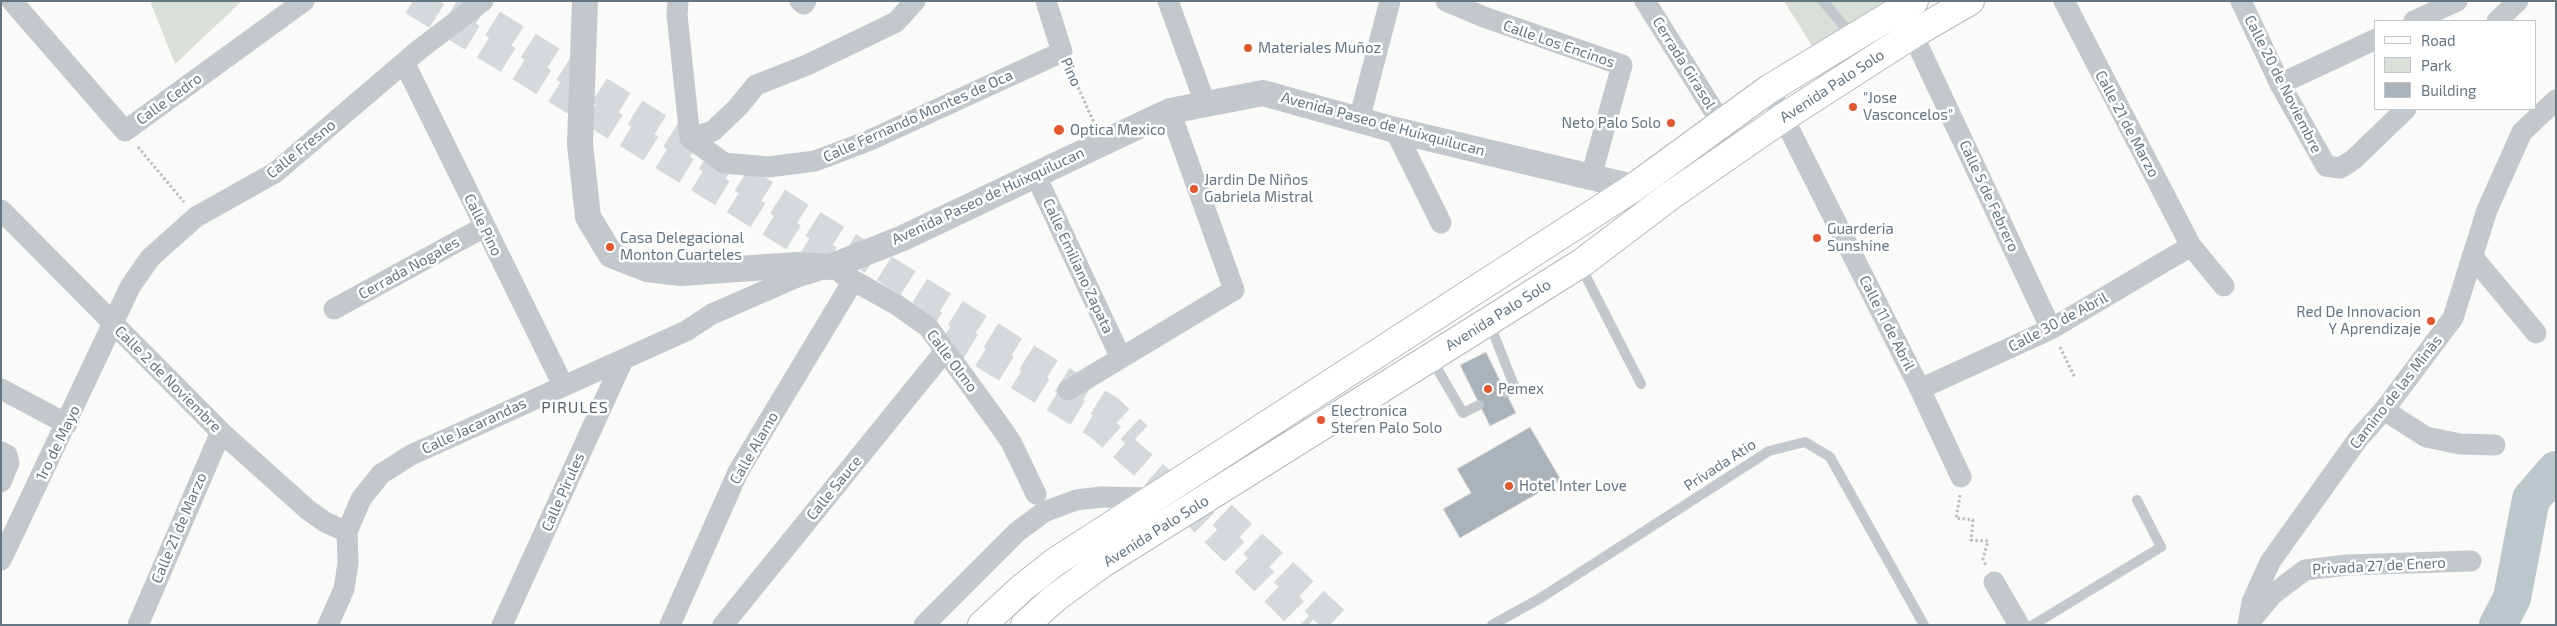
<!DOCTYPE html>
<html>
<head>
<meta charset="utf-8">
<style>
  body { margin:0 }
  #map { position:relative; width:2557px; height:626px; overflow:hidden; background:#fafaf8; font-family:"Exo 2",sans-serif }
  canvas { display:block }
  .frame { position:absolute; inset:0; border:2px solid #657683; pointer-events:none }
  .legend { position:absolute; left:2374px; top:20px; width:162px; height:90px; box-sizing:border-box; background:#fff; border:1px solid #c1c8cd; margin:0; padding:6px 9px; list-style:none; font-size:15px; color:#657683 }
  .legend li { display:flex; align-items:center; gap:10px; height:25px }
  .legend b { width:25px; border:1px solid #c1c8cd }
</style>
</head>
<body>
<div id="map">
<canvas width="2557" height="626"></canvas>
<div class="frame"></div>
<ul class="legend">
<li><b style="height:6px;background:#fff"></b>Road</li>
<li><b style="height:14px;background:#dadfd7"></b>Park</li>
<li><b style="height:14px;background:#aab3b9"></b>Building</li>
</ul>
</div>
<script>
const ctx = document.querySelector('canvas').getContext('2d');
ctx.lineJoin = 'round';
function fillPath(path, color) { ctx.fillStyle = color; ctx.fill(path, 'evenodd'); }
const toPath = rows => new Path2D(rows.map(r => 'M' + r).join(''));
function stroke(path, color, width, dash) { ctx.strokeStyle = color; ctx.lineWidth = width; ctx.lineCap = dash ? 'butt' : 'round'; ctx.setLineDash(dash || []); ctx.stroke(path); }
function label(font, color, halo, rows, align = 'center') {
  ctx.font = font + ' "Exo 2",sans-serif'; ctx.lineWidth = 5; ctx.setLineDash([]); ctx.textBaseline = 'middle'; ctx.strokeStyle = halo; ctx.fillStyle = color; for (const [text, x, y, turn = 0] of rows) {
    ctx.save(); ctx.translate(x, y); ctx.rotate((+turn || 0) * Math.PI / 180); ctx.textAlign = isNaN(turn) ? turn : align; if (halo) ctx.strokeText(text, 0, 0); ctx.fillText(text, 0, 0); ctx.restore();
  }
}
const green = toPath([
  [150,1,242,1,175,64],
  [1784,1,1885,1,1812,46]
]);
const river = toPath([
  [2498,625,2512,598,2531,499,2556,470]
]);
const building = toPath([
  [1486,352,1516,413,1490,426,1460,365,1486,352],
  [1530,427,1561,480,1460,538,1443,509,1471,493,1457,469,1530,427]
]);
const secondaryTunnel = toPath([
  [413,1,851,273],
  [457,1,1109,409,1138,436],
  [911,310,1099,426,1178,496,1308,625],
  [1222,515,1340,625]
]);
const path = toPath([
  [1070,69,1094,123],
  [138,147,184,202],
  [2060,347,2075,378],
  [1960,495,1956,518,1973,520,1971,540,1988,541,1983,559,1986,566]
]);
const service = toPath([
  [1823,1,1853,37],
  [1580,265,1641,384],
  [1489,322,1515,388,1506,393],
  [1431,358,1463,413,1479,405],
  [1492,625,1539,599,1769,451,1805,442,1830,457,1924,625],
  [2033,625,2161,547,2137,500]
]);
const minor = toPath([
  [12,1,125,131,304,1],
  [678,1,677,15,690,138],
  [800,1,804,4,806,1],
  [1168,1,1205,103],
  [1446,1,1484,17,1622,65,1591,177],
  [1645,1,1722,124],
  [2064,1,2191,246,2224,286],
  [2241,1,2280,84,2326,166,2340,168,2353,160,2406,109],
  [1906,20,2051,329],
  [2414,21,2457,1],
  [2497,21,2518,1],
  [405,64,563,385],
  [2280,84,2376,39],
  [1769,89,1920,389,1961,477],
  [1359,120,1390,1],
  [1395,130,1441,223],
  [690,138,724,163,768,167,815,161,868,141,1062,52,1046,1],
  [690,138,713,131,738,107,756,85,807,65,896,22,915,1],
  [1035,174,1121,358],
  [1,210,221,432,308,510,325,522,347,532],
  [2472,256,2536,333],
  [842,274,897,305,928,327,1000,426,1011,442,1036,494],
  [334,309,484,227],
  [1,389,67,424],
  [1920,389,2051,329,2191,246],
  [1068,390,1234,290,1170,111],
  [2384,410,2426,437,2460,444,2495,445],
  [1,452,7,455,9,463,1,482],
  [1,560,130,287,150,258,196,217,276,172,420,49,483,1],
  [1994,582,2019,625],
  [2252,619,2272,595,2305,570,2347,565,2471,561],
  [138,625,221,432],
  [328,625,344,589,348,563,347,532,361,499,381,474,411,455,686,331,712,314,797,277,820,270],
  [502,625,623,360],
  [670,625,738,472,853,281],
  [723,625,945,351],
  [924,625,1017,532,1044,512,1076,500,1101,497,1153,498],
  [2248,625,2252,602,2270,562,2358,439,2384,410,2453,318,2487,210,2522,132,2556,100]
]);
const tertiary = toPath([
  [585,1,580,144,588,217,611,255,647,269,681,273,796,265,830,267,903,238,1170,111,1263,93,1395,130,1670,196]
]);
const secondary = toPath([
  [982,625,1022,588,1055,562,1633,188,1769,89,1914,1],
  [1025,625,1055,598,1103,563,1583,262,1670,196,1784,117,1913,34,1970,1]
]);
const markers = [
  [1248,48,5,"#e4572e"],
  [1853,107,5,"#e4572e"],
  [1671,123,5,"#e4572e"],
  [1059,130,6,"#e4572e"],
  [1194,189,5,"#e4572e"],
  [1817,238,5,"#e4572e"],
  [610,247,5,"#e4572e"],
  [2431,321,5,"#e4572e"],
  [1488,389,5,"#e4572e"],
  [1321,420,5,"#e4572e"],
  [1509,486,5,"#e4572e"]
];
const streetNames = [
  ["Calle Los Encinos",1559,44,19],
  ["Cerrada Girasol",1684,63,58],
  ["Pino",1071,72,66],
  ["Calle 20 de Noviembre",2283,84,63],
  ["Avenida Palo Solo",1832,86,-33],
  ["Calle Cedro",169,99,-36],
  ["Calle Fernando Montes de Oca",918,116,-24],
  ["Avenida Paseo de Huixquilucan",1383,124,15],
  ["Calle 21 de Marzo",2127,124,62],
  ["Calle Fresno",301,149,-39],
  ["Avenida Paseo de Huixquilucan",988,196,-25],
  ["Calle 5 de Febrero",1989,196,65],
  ["Calle Pino",483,225,64],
  ["Calle Emiliano Zapata",1078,266,65],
  ["Cerrada Nogales",409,268,-29],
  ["Avenida Palo Solo",1498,315,-32],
  ["Calle 30 de Abril",2058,322,-28],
  ["Calle 11 de Abril",1887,323,63],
  ["Calle Olmo",952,361,53],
  ["Calle 2 de Noviembre",168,379,45],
  ["Camino de las Minãs",2396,392,-52],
  ["Calle Jacarandas",474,426,-25],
  ["1ro de Mayo",58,443,-64],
  ["Calle Alamo",754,448,-60],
  ["Privada Atio",1720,465,-33],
  ["Calle Sauce",834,488,-51],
  ["Calle Pirules",563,492,-66],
  ["Calle 21 de Marzo",179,528,-67],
  ["Avenida Palo Solo",1156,531,-32],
  ["Privada 27 de Enero",2379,566,-3]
];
const poiNames = [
  ["Materiales Muñoz",1258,48],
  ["\"Jose",1863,98],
  ["Vasconcelos\"",1863,115],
  ["Neto Palo Solo",1661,123,"right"],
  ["Optica Mexico",1070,130],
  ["Jardin De Niños",1204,180],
  ["Gabriela Mistral",1204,197],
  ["Guarderia",1827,229],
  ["Sunshine",1827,246],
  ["Casa Delegacional",620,238],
  ["Monton Cuarteles",620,255],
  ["Red De Innovacion",2421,312,"right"],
  ["Y Aprendizaje",2421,329,"right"],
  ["Pemex",1498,389],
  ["Electronica",1331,411],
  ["Steren Palo Solo",1331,428],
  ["Hotel Inter Love",1519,486]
];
const neighbourhoodNames = [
  ["PIRULES",575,408]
];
fillPath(green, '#dadfd7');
stroke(river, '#bbc7cb', 38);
fillPath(building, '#aab3b9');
stroke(building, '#dcdcda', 1);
stroke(secondaryTunnel, '#d5d9db', 28, [28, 14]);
stroke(secondary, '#b3babf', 30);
stroke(path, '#bbbfc2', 3, [2.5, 2.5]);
stroke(service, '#c3c8cc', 10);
stroke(minor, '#c3c8cc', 21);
stroke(tertiary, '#c3c8cc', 26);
stroke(secondary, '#fff', 28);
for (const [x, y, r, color] of markers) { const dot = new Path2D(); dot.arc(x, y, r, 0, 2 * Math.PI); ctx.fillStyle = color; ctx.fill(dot); stroke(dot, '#fff', 2); }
label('15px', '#657683', '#fff', streetNames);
label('15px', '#657683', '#fff', poiNames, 'left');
ctx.letterSpacing = '1px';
label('16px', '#57646e', '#fff', neighbourhoodNames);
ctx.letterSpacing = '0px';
</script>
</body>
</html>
